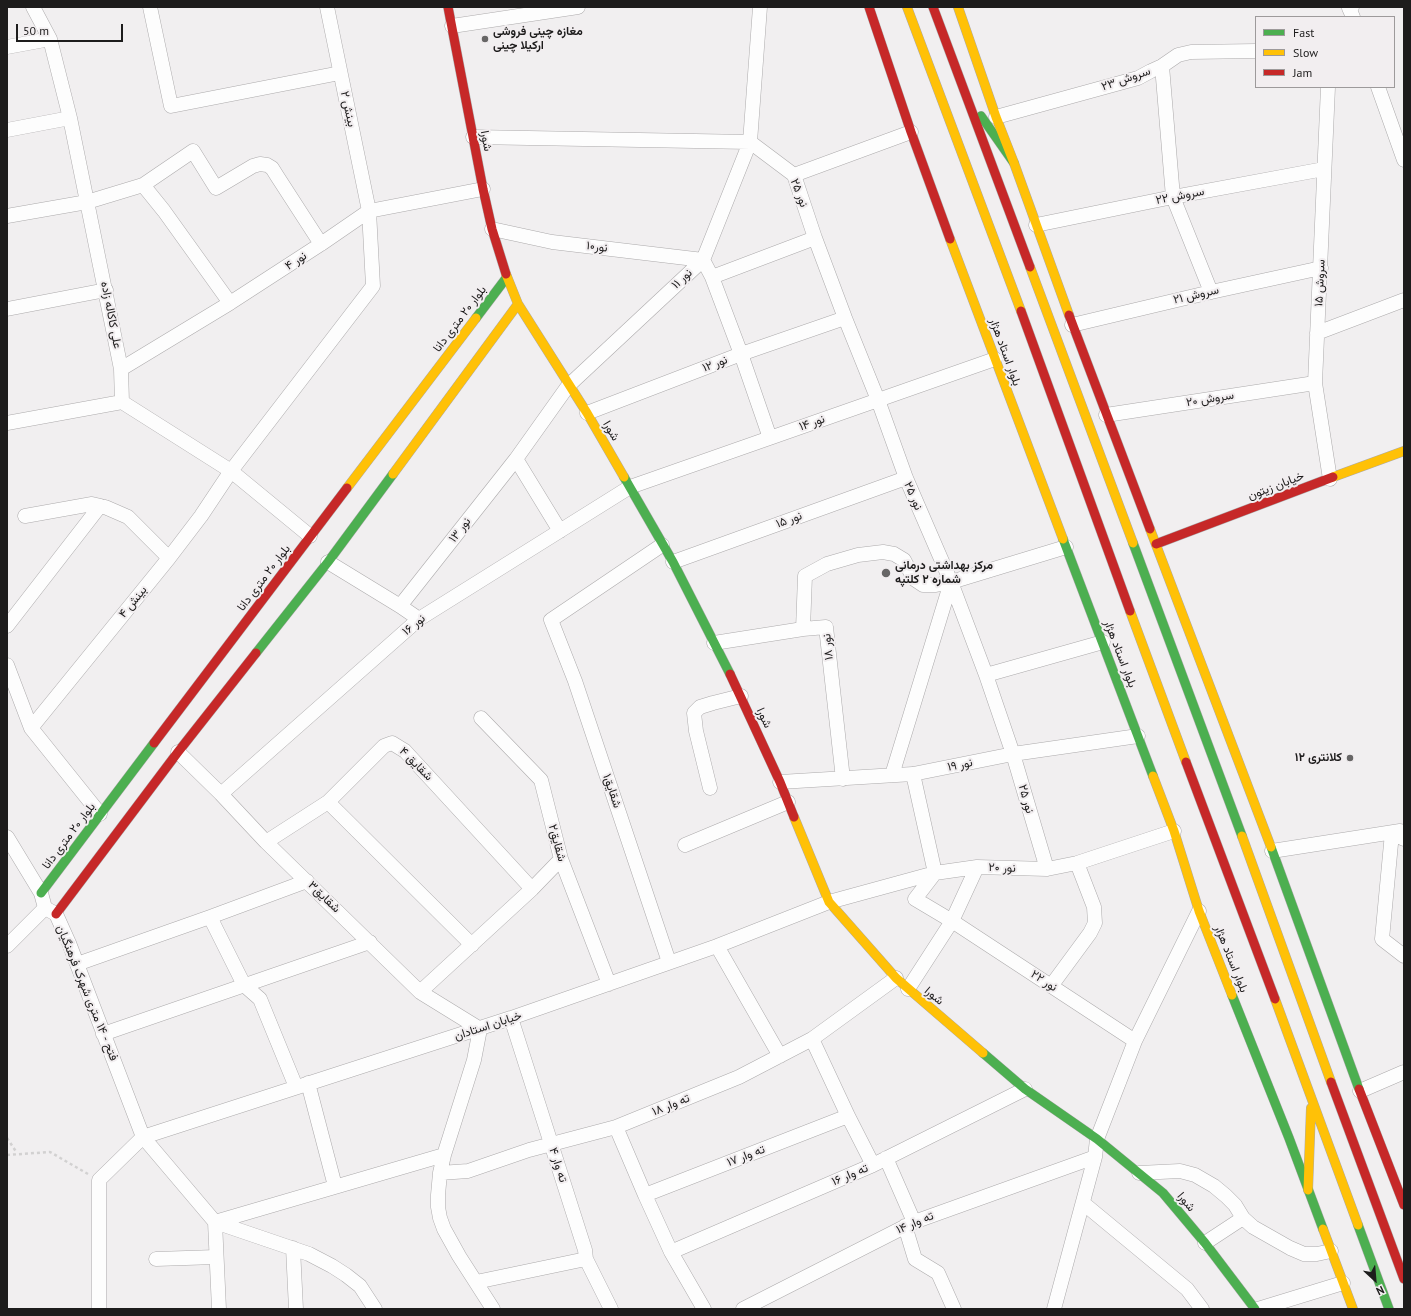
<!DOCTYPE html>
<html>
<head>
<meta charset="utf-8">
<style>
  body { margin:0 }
  #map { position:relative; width:1411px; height:1316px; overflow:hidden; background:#f1eff0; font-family:"PT Sans",sans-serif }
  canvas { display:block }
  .frame { position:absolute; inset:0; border:8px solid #1d1c1c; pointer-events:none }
  .legend { position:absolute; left:1255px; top:16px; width:140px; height:72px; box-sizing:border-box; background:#f2eef0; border:1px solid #9d9a9b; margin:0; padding:5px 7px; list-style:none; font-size:12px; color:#1d1c1c }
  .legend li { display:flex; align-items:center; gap:8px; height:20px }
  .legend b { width:20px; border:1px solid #9d9a9b }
  .north { position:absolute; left:1355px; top:1260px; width:40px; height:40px; -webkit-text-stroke:3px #f2eef0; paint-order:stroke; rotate:154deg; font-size:11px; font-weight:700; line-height:16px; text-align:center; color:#1d1c1c }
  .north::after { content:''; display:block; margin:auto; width:14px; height:18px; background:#1d1c1c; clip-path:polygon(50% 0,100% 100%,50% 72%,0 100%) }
  .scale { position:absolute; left:16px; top:24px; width:107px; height:18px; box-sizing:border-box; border:2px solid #1d1c1c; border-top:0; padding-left:5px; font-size:12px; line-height:14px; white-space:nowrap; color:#1d1c1c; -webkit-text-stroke:3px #f2eef0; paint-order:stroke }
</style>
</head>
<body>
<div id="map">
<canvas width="1411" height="1316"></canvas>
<div class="frame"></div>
<ul class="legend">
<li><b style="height:5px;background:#4caf50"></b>Fast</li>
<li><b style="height:5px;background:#ffc107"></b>Slow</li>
<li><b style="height:5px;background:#c62828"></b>Jam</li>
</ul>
<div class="north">N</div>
<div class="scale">50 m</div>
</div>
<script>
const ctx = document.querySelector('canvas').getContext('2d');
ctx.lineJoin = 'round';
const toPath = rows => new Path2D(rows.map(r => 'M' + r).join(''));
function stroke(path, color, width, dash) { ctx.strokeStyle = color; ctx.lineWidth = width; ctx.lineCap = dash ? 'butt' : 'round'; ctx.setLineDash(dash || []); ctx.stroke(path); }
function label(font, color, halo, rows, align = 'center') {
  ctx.font = font + ' "PT Sans",Vazirmatn,sans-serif'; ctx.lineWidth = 4; ctx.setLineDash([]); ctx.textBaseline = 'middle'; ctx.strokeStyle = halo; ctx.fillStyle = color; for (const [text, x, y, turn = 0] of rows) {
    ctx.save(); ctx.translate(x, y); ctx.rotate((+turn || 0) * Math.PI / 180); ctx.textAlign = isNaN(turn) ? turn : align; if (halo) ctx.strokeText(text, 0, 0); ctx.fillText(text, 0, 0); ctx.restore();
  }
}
const path = toPath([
  [7,1138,17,1153],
  [7,1155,50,1152,88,1174]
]);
const street = toPath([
  [33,7,50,39,70,118,121,369,122,402,231,471,310,536],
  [150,7,171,106,340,73],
  [1352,7,1349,8,1353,17],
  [452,26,578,7],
  [7,47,50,39],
  [1162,66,1173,197,1211,292],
  [1328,87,1315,383,1330,479],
  [1378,87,1404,160],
  [996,117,1138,78,1151,71,1162,66,1178,55,1191,52,1256,51],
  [7,130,70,118],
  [473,137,750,142],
  [750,142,794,175,815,238,845,318,878,400,906,478,951,582,986,675,1013,754,1047,869],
  [794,175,911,132],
  [143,185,193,151,216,188,253,166,260,164,267,165,272,168,277,176,321,244],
  [7,216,87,202,143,185,164,211,230,303],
  [1036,225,1173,197,1324,169],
  [492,229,552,242,703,260,712,277,741,354,770,438],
  [712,277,815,238],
  [7,309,106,290],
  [1072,325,1211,292,1321,268],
  [1317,333,1404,300],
  [121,369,230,303,321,244,369,211,483,189],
  [587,413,741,354,845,318],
  [1106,415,1315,383],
  [7,423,122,402],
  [516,459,560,531],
  [25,516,92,504,105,507,128,517,169,558],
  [662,545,551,620,575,681,669,962],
  [328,562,400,606,419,619],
  [673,562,906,478],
  [400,606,516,459,568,386,703,260,750,142,760,7],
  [7,626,100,506],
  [803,629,805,576,827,564,858,555,883,552,894,554,904,560,914,579,923,585,936,585,951,582,1066,547],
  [714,643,803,629,826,627,843,779],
  [7,665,31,728,100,814],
  [986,675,1103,642],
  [481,718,541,780,561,859,609,984],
  [31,728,169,558,201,516,231,471,373,286,369,211,327,7],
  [178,752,221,794,266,842,420,992,480,1029,474,1060,444,1155,440,1173,468,1171,529,1150,616,1127,739,1077,812,1039,896,978],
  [913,774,935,873,915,899,952,921,1135,1041],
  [892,775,951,582],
  [780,782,913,774,1013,754,1138,736],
  [710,788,696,731,694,713,700,707,713,703,741,696],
  [221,794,419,619,630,487,995,359],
  [328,802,472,945],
  [7,837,41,893,45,908,56,914,69,943,143,1137,215,1222,444,1155],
  [1404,839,1392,833,1382,939,1404,956],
  [266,842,328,802,384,746,392,743,405,751,532,889],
  [685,845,788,802],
  [1272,851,1400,831],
  [210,917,244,985,260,999,296,1087],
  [7,946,45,908],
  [717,946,780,1056],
  [77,964,210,917,307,881],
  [1051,986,1090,933,1095,923,1094,907,1077,863],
  [908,989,952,921,977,867],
  [420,992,532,889,561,859],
  [511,1018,585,1250,586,1259,611,1309],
  [103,1034,370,942],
  [812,1039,848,1116,873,1165],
  [308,1083,335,1186],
  [1360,1091,1404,1072],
  [616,1127,645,1195,671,1252,704,1309],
  [886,1158,914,1222],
  [440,1173,438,1195,438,1207,440,1218,444,1229,459,1256,493,1309],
  [1139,1173,1180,1171,1195,1175,1214,1186,1226,1196,1235,1205,1243,1218],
  [645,1195,848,1116],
  [1083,1203,1187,1289,1202,1309],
  [905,1226,915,1259,938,1273,954,1309],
  [1205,1243,1243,1218,1253,1227,1290,1248,1304,1254,1317,1254,1331,1251],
  [293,1248,296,1309],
  [671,1252,873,1165,1025,1089],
  [156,1259,216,1257],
  [476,1282,586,1259],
  [99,1309,99,1180,143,1137,511,1018,717,946,829,902,935,873,977,867,1047,869,1077,863,1174,831],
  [219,1309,215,1222,309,1254,332,1266,346,1275,360,1286,375,1309],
  [743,1309,914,1222,1095,1157],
  [1054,1309,1095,1157,1097,1139,1135,1041,1199,911],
  [1258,1309,1343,1283]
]);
const fast = toPath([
  [981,116,1014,163],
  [476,318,507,277],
  [624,477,673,562,730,674],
  [1063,539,1153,776],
  [1133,543,1242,836],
  [256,653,328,562,393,474],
  [1271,847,1359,1089],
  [41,893,154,743],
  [1232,995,1289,1138,1323,1229],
  [983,1053,1025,1089,1097,1139,1163,1193,1205,1243,1255,1309],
  [1358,1225,1389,1309]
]);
const slow = toPath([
  [907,7,1021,311],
  [958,7,996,117,1014,163,1069,315],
  [950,239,1063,539],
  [1030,267,1133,543],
  [506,274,518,304,587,413,624,477],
  [393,474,518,304],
  [1333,477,1404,451],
  [347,488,476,318],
  [1150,529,1271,847],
  [1130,611,1186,762],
  [1153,776,1174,831,1199,911,1232,995],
  [794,817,829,902,896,978,983,1053],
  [1242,836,1331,1082],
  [1275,999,1358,1225],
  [1308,1190,1311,1108],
  [1323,1229,1353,1309]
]);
const jam = toPath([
  [448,7,483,189,492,229,506,274],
  [869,7,911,132,950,239],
  [933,7,1030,267],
  [1021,311,1130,611],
  [1069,315,1150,529],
  [1156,544,1333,477],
  [730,674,780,782,794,817],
  [154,743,347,488],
  [1186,762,1275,999],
  [56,914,178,752,256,653],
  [1331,1082,1404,1279],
  [1359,1089,1404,1205]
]);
const markers = [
  [485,39,4,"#676666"],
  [886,573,5,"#676666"],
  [1350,758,4,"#676666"]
];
const poiNames = [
  ["مغازه چینی فروشی",493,32],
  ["ارکیلا چینی",493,46],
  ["مرکز بهداشتی درمانی",895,566],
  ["شماره ۲ کلتپه",895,580],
  ["کلانتری ۱۲",1342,758,"right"]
];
const streetNames = [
  ["سروش ۲۳",1126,79,-19],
  ["بینش ۲",348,109,78],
  ["شورا",486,141,79],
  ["نور ۲۵",799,193,69],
  ["سروش ۲۲",1180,196,-11],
  ["نور۱۰",597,247,7],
  ["نور ۴",296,261,-33],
  ["نور ۱۱",682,279,-43],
  ["سروش ۱۵",1320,283,-87],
  ["سروش ۲۱",1196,295,-13],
  ["علی کاکاله زاده",111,315,79],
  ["بلوار ۲۰ متری دانا",460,319,-53],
  ["بلوار استاد هژار",1005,352,70],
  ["نور ۱۲",715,364,-21],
  ["سروش ۲۰",1210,399,-9],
  ["نور ۱۴",812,423,-19],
  ["شورا",611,431,59],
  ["خیابان زیتون",1276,486,-21],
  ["نور ۲۵",913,496,67],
  ["نور ۱۵",789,520,-20],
  ["نور ۱۳",460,530,-52],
  ["بلوار ۲۰ متری دانا",264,578,-53],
  ["بینش ۴",133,602,-51],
  ["نور ۱۶",414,625,-39],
  ["نور ۱۸",828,647,-96],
  ["بلوار استاد هژار",1120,654,69],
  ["شورا",764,718,65],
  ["شقایق ۴",416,764,45],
  ["نور ۱۹",960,765,-11],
  ["شقایق۱",612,791,71],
  ["نور ۲۵",1026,799,74],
  ["بلوار ۲۰ متری دانا",69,836,-53],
  ["شقایق۲",557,843,75],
  ["نور ۲۰",1002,868,2],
  ["شقایق۳",324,897,44],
  ["بلوار استاد هژار",1231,959,68],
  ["نور ۲۲",1044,981,33],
  ["فتح - ۱۴ متری شهرک فرهنگیان",87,993,68],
  ["شورا",934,996,40],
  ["خیابان استادان",488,1026,-18],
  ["ته وار ۱۸",671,1105,-22],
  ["ته وار ۱۷",746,1156,-21],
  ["ته وار ۴",558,1165,72],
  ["ته وار ۱۶",850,1175,-23],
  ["شورا",1186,1202,50],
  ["ته وار ۱۴",915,1223,-23]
];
stroke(street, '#acaaab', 15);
stroke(fast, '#acaaab', 10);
stroke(slow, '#acaaab', 10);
stroke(jam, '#acaaab', 10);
stroke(path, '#d2d1d1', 2.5, [3, 3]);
stroke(street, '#fdfdfd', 14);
stroke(fast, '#4caf50', 9);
stroke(slow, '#ffc107', 9);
stroke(jam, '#c62828', 9);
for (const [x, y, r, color] of markers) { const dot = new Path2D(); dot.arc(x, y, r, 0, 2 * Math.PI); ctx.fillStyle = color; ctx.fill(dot); stroke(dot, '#f2eef0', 1.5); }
label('bold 12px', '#1d1c1c', '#f2eef0', poiNames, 'left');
label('12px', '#1d1c1c', '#f2eef0', streetNames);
</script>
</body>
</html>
